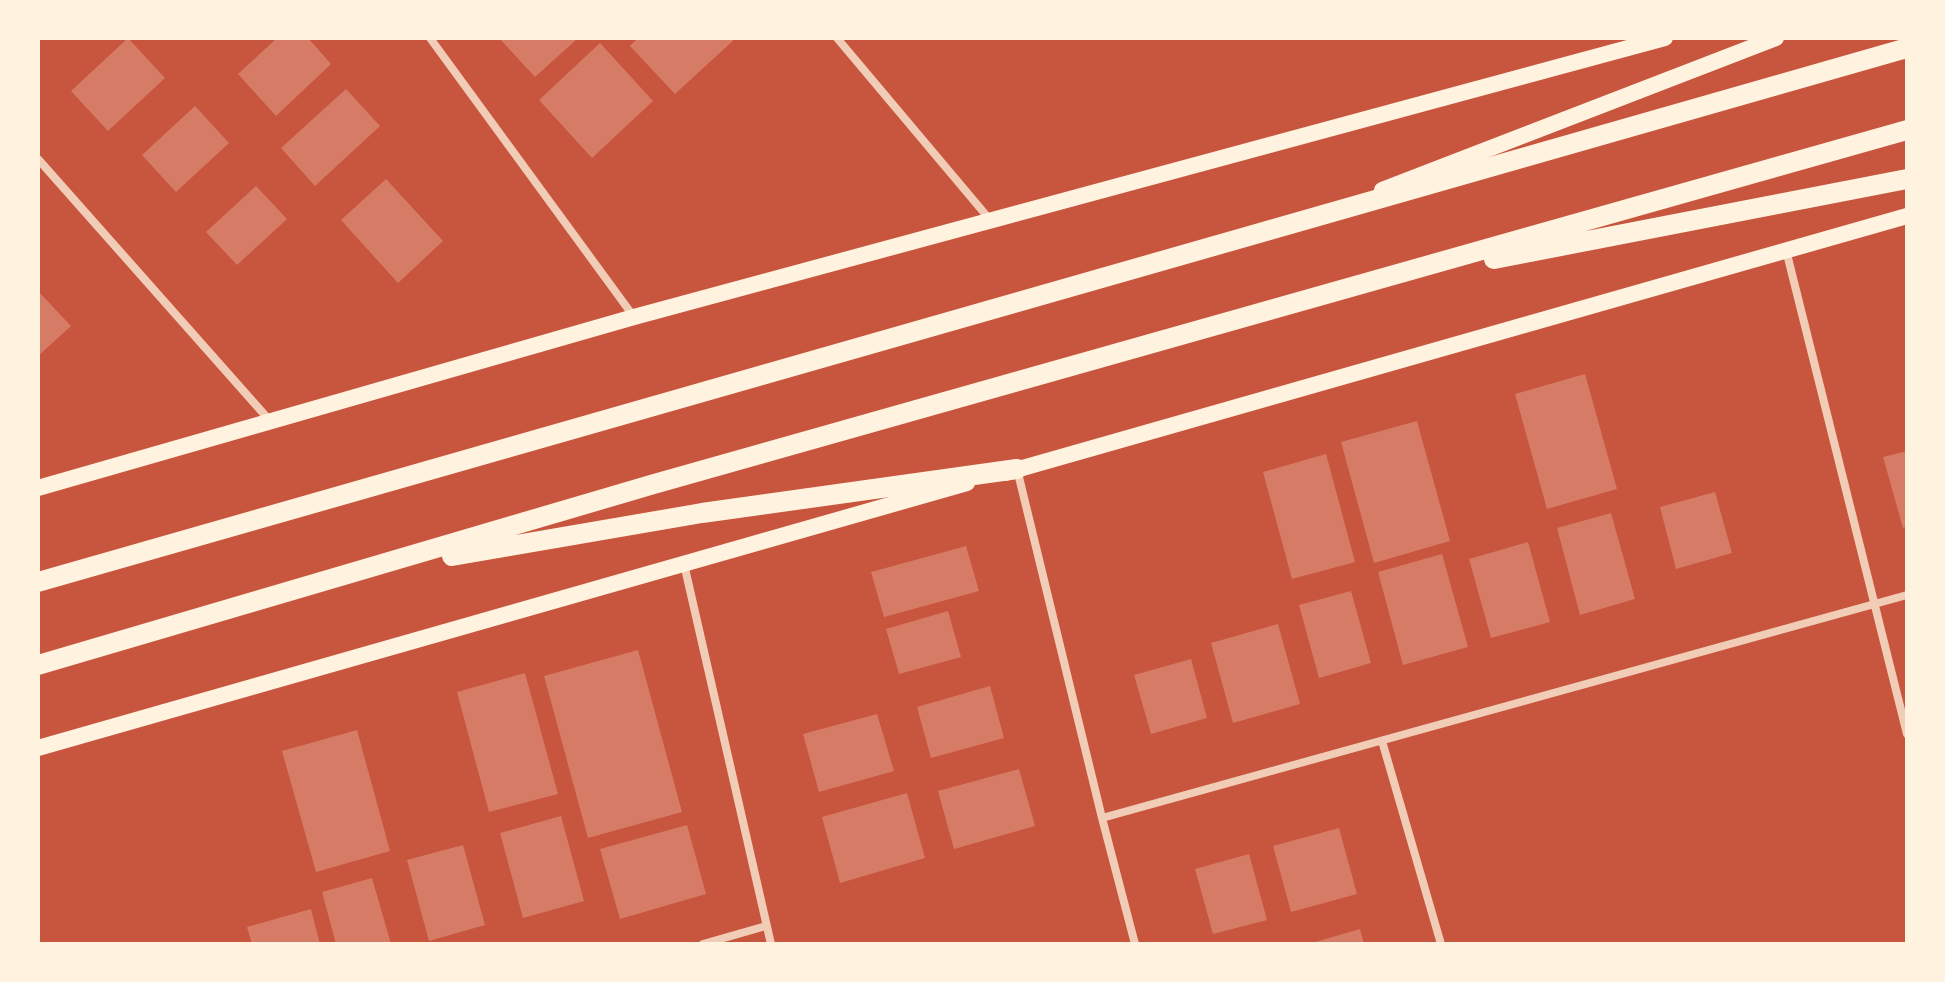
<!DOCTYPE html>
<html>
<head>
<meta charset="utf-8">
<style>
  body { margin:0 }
  #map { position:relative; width:1945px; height:982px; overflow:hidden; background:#c8553d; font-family:"Fira Sans",sans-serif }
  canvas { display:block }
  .frame { position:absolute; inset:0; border:40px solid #fff3e0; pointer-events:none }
</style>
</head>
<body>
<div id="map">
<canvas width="1945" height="982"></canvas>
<div class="frame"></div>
</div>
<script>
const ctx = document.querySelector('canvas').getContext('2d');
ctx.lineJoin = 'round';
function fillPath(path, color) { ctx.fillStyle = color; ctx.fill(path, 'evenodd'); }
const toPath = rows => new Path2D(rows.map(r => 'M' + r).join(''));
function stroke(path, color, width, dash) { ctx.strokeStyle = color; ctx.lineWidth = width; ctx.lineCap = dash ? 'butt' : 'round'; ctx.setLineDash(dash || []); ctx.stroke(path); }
const building = toPath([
  [128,38,165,78,108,131,71,91],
  [277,38,308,38,331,64,276,116,238,74],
  [499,38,578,38,535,77],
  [638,38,736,38,675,94,630,46],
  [600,43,653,101,592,158,539,100],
  [346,89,380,126,315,186,281,148],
  [195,106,229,143,176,192,142,155],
  [386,179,443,241,398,283,341,220],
  [256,186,287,219,237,265,206,232],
  [38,291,71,326,38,356],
  [1585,374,1617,489,1547,509,1515,394],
  [1417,421,1450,541,1374,563,1341,442],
  [1907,451,1907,526,1903,528,1883,457],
  [1326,454,1355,562,1292,579,1263,472],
  [1715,492,1732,553,1676,569,1660,507],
  [1611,513,1635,599,1580,615,1557,528],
  [1528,542,1550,622,1491,638,1469,559],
  [966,546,979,591,884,617,871,572],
  [1442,554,1468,647,1403,665,1378,572],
  [1351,591,1371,663,1319,678,1299,605],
  [948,611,961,657,899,674,886,629],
  [1278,624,1300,704,1233,723,1211,643],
  [638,650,682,812,588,838,544,676],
  [1191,659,1207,718,1151,734,1134,675],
  [525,673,558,794,489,812,457,692],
  [990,686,1004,738,931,758,917,707],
  [877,714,894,771,819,792,803,734],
  [357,730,390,851,316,872,282,751],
  [1019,769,1035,826,954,849,938,791],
  [907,793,925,858,840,883,822,817],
  [561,816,584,901,523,918,500,833],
  [687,825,706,894,620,919,600,849],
  [1339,828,1357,894,1291,912,1273,846],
  [463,845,485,925,429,941,407,860],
  [1249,854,1267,920,1213,934,1195,869],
  [372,878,391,944,336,944,322,892],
  [311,909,320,944,252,944,247,927],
  [1360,929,1364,944,1312,944,1312,943]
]);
const minor = toPath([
  [430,38,634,317],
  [837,38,991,221],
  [38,159,271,422],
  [1786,250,1907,734],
  [1017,469,1102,818,1907,595],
  [684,564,771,944],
  [1382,741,1441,944],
  [1102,818,1135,944],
  [703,944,766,926]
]);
const secondary = toPath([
  [1382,190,1776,38],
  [1005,473,1907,216],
  [38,488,634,317,1665,38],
  [38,748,967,483]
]);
const primary = toPath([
  [1494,259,1907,179],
  [452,556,702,513,1017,469],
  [38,582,1907,48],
  [38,665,654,484,1907,130]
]);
fillPath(building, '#d67c66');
stroke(minor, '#f1ccb7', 8);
stroke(secondary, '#fff3e0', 16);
stroke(primary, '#fff3e0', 20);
</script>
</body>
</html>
